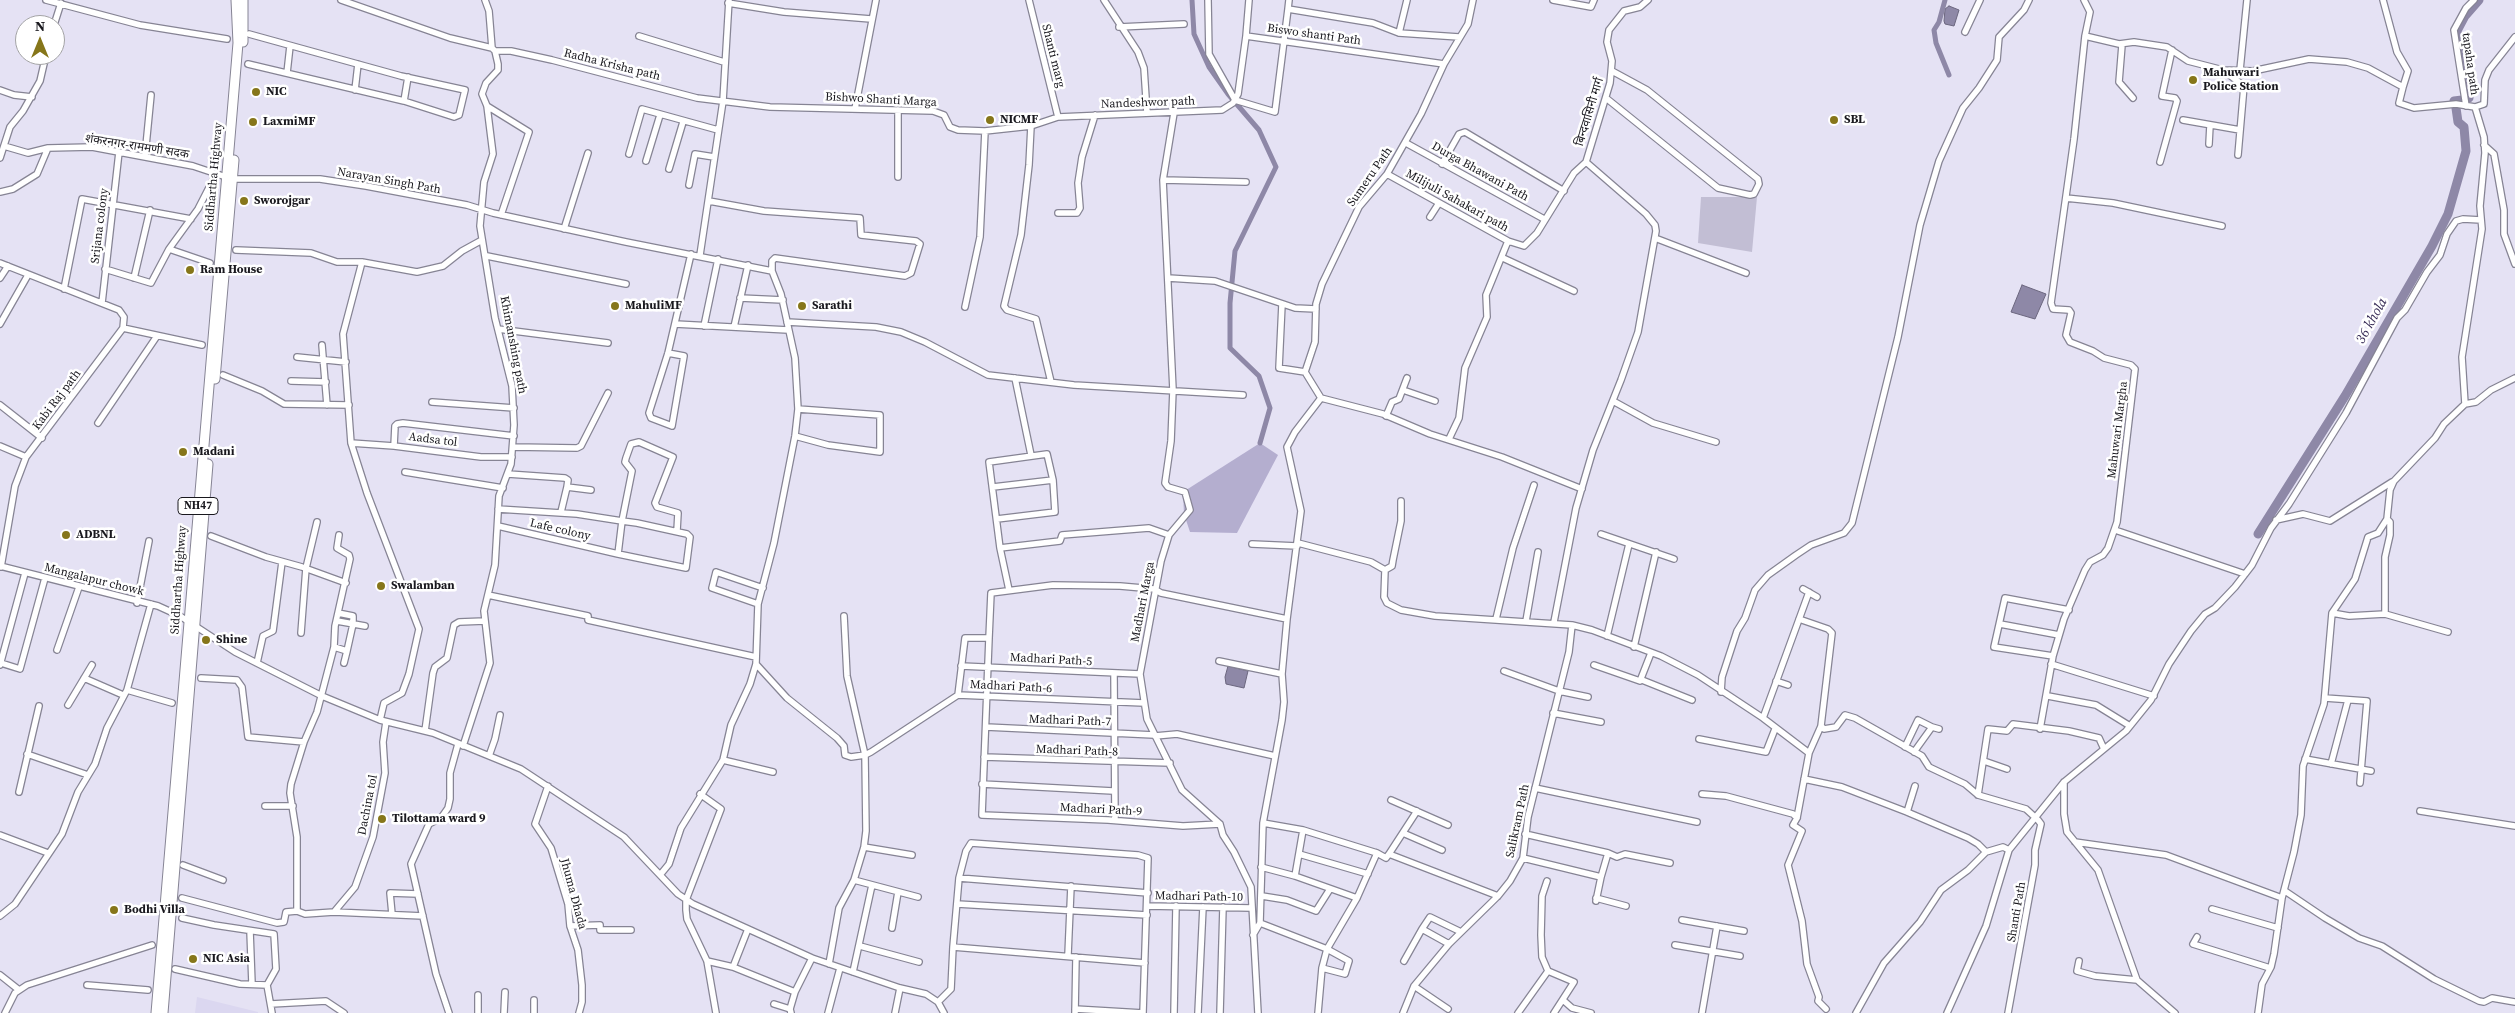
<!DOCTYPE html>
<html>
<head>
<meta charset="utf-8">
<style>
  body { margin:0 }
  #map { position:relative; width:2515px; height:1013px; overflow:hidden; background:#e5e2f4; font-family:"Source Serif 4",serif }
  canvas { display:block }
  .north { position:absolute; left:15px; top:15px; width:50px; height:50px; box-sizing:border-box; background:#fff; border:1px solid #a3a3a5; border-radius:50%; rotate:0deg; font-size:14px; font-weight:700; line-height:20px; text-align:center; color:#19181e }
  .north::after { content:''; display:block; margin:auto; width:18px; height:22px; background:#86761a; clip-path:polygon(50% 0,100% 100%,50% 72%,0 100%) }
</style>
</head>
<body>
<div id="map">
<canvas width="2515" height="1013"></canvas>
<div class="north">N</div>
</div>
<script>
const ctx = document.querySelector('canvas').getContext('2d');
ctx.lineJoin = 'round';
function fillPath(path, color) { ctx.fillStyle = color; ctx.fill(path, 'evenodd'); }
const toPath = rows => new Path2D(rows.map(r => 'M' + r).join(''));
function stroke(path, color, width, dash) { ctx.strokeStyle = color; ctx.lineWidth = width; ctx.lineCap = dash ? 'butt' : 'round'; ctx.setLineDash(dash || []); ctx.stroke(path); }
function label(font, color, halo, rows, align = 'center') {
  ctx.font = font + ' "Source Serif 4","Noto Sans Devanagari",serif'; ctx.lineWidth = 5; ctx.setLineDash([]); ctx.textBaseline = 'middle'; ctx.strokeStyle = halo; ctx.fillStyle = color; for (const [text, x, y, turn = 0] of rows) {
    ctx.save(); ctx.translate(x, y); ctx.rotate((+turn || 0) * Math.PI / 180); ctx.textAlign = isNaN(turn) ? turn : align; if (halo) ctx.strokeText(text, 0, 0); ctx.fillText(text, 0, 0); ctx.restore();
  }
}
const built = toPath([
  [197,997,258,1012,258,1013,195,1013]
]);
const green = toPath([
  [1701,197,1757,197,1752,252,1698,243]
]);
const forest = toPath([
  [1260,443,1278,455,1237,533,1190,532,1184,514,1183,492]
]);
const water = toPath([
  [1949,6,1959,10,1954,26,1945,24,1944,21,1945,9,1949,6],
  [2022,285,2046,294,2035,319,2011,312,2022,285],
  [1228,666,1248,671,1244,688,1226,684,1225,677,1228,666]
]);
const canal = toPath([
  [1192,0,1194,34,1209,67,1228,94,1259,130,1276,167,1235,251,1230,303,1230,348,1259,376,1270,408,1260,443],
  [1945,0,1939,22,1934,30,1936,43,1949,75]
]);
const river = toPath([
  [2469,98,2457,31,2465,16,2479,0],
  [2454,101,2462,100],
  [2258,534,2345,396,2432,246,2448,214,2466,151,2464,127,2458,122,2456,108]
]);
const minor = toPath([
  [46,0,140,25,227,39],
  [341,0,450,38,492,48],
  [1029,0,1058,117],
  [1104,0,1138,52,1144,68,1147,113],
  [1208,0,1209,54,1235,100],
  [1553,0,1591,7,1594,0],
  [2383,0,2397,52,2408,71,2403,87],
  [728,3,784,12,871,19],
  [1288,9,1289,0],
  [54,25,61,3],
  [1119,27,1184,24],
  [1965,32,1980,0],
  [1399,33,1407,0],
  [639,36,724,62],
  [1246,36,1249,0],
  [2085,36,2119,44,2134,42,2167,47,2188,61,2223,70,2253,71,2309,59,2347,62,2368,68,2403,87,2399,103,2414,108,2456,104,2475,107,2484,104,2485,80,2489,70,2515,37],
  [2122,45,2119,82,2133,98],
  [495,51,511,51,552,60,697,98,770,107,933,111,944,115,950,127,958,130,985,131,1031,126,1058,117,1222,110,1233,103,1238,94,1246,36,1444,64],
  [248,64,404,101,454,117,459,115,465,90,401,76,249,34],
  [2223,70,2244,86,2238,155],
  [2240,70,2247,0],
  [287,73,290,46],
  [0,90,14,95,32,97],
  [355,90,358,64],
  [1606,98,1718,188,1750,195,1754,194,1759,184,1758,179,1647,90,1612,71],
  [1235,100,1275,112,1288,9,1373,23,1399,33,1459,37],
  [404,101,408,77],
  [487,106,529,132,501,215],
  [2466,106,2454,30,2466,8,2474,0],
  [855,109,876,0],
  [898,110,898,177],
  [1174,113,1163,180,1173,390,1171,441,1165,483,1168,487,1185,492,1190,510,1169,535,1161,561,1140,674,1147,719,1182,790,1220,824,1223,835,1234,852,1251,887,1258,1013],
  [2183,120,2240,130],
  [1031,126,1029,165,1021,235,1004,306,1007,310,1036,319,1051,382],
  [1406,143,1544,219],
  [2209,144,2210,125],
  [2484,145,2494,154,2504,210,2504,234,2515,264],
  [4,146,28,153,48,148],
  [629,154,642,109,718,130],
  [145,156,151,95],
  [0,158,10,127,23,111,40,81,46,55],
  [646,161,660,115],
  [1586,162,1610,83,1612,61,1607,42,1609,30,1624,11,1640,7,1648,0],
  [2160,162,2177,101,2175,98,2162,96,2172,50],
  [1442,164,1459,134,1465,132,1564,191],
  [669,169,683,122],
  [1387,174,1508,241,1524,246,1537,233,1574,173,1586,162],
  [1163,180,1246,182],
  [689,185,695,154,714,157],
  [0,192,13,189,37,174,48,148,92,147,193,166,232,179,320,179,366,186,467,205,493,213,626,242,772,271],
  [2066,198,2113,203,2222,226],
  [1058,213,1077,213,1080,208,1078,183,1082,157,1095,115],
  [1430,217,1439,203],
  [564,229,588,153],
  [1655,238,1746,273],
  [169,249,198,209,216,174],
  [236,250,311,253,337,262,362,262,417,272,443,266,462,251,482,240],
  [700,255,723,101,729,0],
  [487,256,626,284],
  [1503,258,1574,291],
  [362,262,343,334,351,443,367,493,419,629,409,674,402,693,384,703,380,720],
  [0,263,119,310,124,317,123,328],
  [105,269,151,283,169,249,210,263],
  [0,278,8,266],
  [134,278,150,210],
  [1168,278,1215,281,1295,308,1316,309],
  [64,289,82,199,191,219],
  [740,298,783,300],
  [102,303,119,152],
  [1282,304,1279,368,1305,372],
  [965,307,980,237,985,131],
  [787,322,876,327,901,332,925,342,988,375,1074,385,1243,395],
  [0,324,28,275],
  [675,324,788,330],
  [704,326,718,259],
  [734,327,748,265],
  [498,329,608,343],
  [322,345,327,405],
  [668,353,684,356,672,426,651,418,649,413,668,353,691,254],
  [297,357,346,362],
  [223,375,262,391,284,404,349,405],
  [1015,378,1031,455],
  [291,381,326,382],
  [1403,390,1435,401],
  [1321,398,1305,372,1315,342,1316,304,1322,284,1359,207,1387,174,1421,114,1444,64,1468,24,1473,0],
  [1321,398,1383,414,1430,434,1502,457,1582,489],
  [1613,401,1653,423,1716,442],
  [432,402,514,408],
  [2465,404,2462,357,2482,229,2480,206,2485,153,2484,137,2475,107],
  [0,405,42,438],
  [1386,416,1392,402,1399,399,1407,378],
  [98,423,157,336],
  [795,436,828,445,880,452,880,415,798,409],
  [1449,439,1459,418,1465,368,1487,317,1486,295,1508,241],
  [351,443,394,446,481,457,512,457],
  [0,446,26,457],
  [394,446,395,426,397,424,403,423,514,436],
  [513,447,577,448,581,446,608,393],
  [405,472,503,488],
  [508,474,565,478,568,480,567,487],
  [993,487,1053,480],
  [498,509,577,514,622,521,637,523,687,534,690,537,686,568,618,554,622,521,632,471,625,462,626,458,631,444,639,442,673,457,655,503,657,507,678,513,677,531],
  [561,512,567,487,591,490],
  [997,519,1055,512,1053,480,1047,454,989,462,1000,548,1009,590],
  [2276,520,2303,514,2330,521,2392,482],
  [498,526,618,554],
  [2115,530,2245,574],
  [1601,534,1674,559],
  [211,536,266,557,302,567,346,583],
  [1298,543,1371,562,1385,570,1384,597,1387,603,1401,610,1435,616,1572,625,1592,630,1661,656,1698,675,1763,718,1809,753],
  [1252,544,1297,546],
  [1000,548,1060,541,1062,535,1149,528,1169,535],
  [0,566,158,606,180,616,235,652,322,696,380,720,433,733,521,769,624,837,678,894,693,904,812,958,900,988,926,994,938,1002,944,1013],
  [1,567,15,486,26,457,123,328,202,345],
  [1385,570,1392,566,1393,560,1401,521,1401,501],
  [1803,589,1817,597],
  [488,595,588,616,588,620,756,657],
  [137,603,149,541],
  [758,604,712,588,716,572,763,588],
  [2332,613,2349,616,2385,614,2448,632],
  [2385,614,2385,557,2390,535,2390,522,2387,519],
  [1496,619,1513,548,1534,485],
  [1799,619,1828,629,1832,633,1821,726,1809,753,1797,818,1793,825,1802,831,1788,865,1802,921,1807,964,1819,997,1818,1001,1826,1009],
  [337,621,365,626],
  [1526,621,1538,552],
  [1554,622,1576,508,1593,450,1621,380,1638,332,1656,231,1655,225,1646,214,1586,162],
  [2000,624,2059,635],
  [301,633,306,568,317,522],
  [1607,636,1629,544],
  [989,638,982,815,1108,820,1183,826,1220,824],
  [334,647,347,651,353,624,353,616,338,613],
  [1634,647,1656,552],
  [57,650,79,587],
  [2053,656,1994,647,2005,598,2069,610],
  [1219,661,1282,674],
  [1,663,20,669,45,578],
  [257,663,263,636,273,631,282,562],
  [344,663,347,651],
  [756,664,787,698,837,738,844,746,845,755,851,757,865,755,871,752,958,695,1144,703],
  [2051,664,2154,696],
  [0,665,25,573],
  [1594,665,1640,681,1651,653],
  [961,666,1140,674],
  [1504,671,1559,691,1588,697],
  [1114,673,1115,820],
  [84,678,123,695],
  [201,678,237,680,242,687,248,737,304,742],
  [1642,680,1692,700],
  [1776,681,1788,685],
  [127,690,172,703],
  [1721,692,1722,677,1737,631,1745,618,1755,590,1768,575,1796,555,1811,545,1844,533,1852,523,1898,337,1920,225,1939,161,1963,108,1979,88,1997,60,1999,37,2024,10,2029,0],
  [958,695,965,638,989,638,991,593,1053,585,1120,586,1154,589,1161,593,1287,619],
  [2048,696,2096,705,2130,726],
  [2325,698,2367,701,2360,783],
  [68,705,92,665],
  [1553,713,1601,722],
  [1763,718,1809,592],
  [1821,726,1824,729,1836,727,1845,715,1855,718,1922,756,1929,767,1965,784,1978,795,2026,809,2038,820,2041,824,2035,850,2035,865,2008,1013],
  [986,727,1154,735],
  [1932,727,1939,729],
  [2040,729,2053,656,2064,619,2085,570,2090,562,2103,555,2108,548,2117,522,2135,369,2131,365,2104,358,2093,351,2070,342,2066,335,2071,313,2069,310,2053,309,2051,303,2074,139,2085,36,2090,12,2084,0],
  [425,731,433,673,435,667,447,658,454,625,459,622,485,621],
  [1155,736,1177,734,1275,756],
  [1699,739,1766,752,1775,729],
  [463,746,490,663,484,611,495,565,499,496,511,464,514,425,512,386,495,318,480,226,484,182,493,154,487,106,482,94,486,83,498,70,498,64,495,51,492,48,489,11,485,0],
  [1905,747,1918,720,1932,727,1914,752],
  [27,754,88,775],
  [489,756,495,739,500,715],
  [984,757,1170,763],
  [2305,759,2371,771],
  [723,760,773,772],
  [1984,761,2007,769],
  [2331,764,2348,700],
  [1804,779,1842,787,1907,812,1968,838,1978,844,1986,852],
  [2064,782,2064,814,2067,832,2098,870,2137,980,2175,1013],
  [982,784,1113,791],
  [548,786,535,824,551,848,568,904,570,926,578,950,582,985,582,1002,579,1013],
  [1535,788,1697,822],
  [19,792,39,706],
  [700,794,721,809,686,900,686,910,687,919,707,961,716,1013],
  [1702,794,1726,796,1793,814,1797,818],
  [1978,795,1988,729,2007,731,2013,724,2069,731,2099,738,2104,749],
  [1391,800,1448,825],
  [265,806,293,806],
  [2420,811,2515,826],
  [1907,812,1915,786],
  [1403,833,1442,850],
  [0,835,48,853],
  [2075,842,2166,855,2282,898],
  [864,847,912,855],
  [1377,853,1386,858,1389,854,1498,896],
  [1608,853,1617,857,1625,854,1670,863],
  [1299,854,1368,874],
  [1389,854,1417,811],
  [1523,858,1601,877,1608,853,1525,834],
  [183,865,223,880],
  [1261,867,1295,876,1357,898,1377,853,1303,830,1263,823],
  [660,875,669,864,681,828,723,760,731,725,750,684,756,664,758,604,774,543,795,436,798,409,795,358,781,294,772,271,772,261,775,258,905,276,911,273,920,244,916,241,861,235,860,218,764,211,709,201],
  [1295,876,1303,830],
  [959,878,1148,893],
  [854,880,918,897],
  [1547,881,1542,896,1541,935,1542,957,1548,971,1574,982,1554,1013],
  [2285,891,2325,918,2359,938,2382,946,2434,979,2479,1001,2484,1002,2492,998,2515,1002],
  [1262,896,1287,900,1316,911,1330,889],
  [182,898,277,923,284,922,286,912,297,911,305,914,334,912,423,916],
  [1596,898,1626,906],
  [1596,901,1601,877],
  [957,904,1147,915],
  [1147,906,1251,908],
  [2212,909,2278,928],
  [297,911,297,837,290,793,291,784,304,742,317,712,334,647,335,626,350,559,349,555,337,548,339,535],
  [334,912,355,887,373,837,385,773,383,742,386,722],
  [392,914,390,893,418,894],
  [0,916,15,904,62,834,78,792,95,764,107,728,127,690,151,604],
  [182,918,214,925,274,934,276,969,267,985],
  [1682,920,1744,931],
  [1260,923,1327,949,1349,961,1345,974,1322,968],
  [570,926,600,925,600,930,631,930],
  [892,928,898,892],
  [250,931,252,984],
  [1253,935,1260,923,1263,823,1282,720,1284,702,1282,674,1287,619,1301,511,1287,447,1295,432,1321,398],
  [2197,937,2193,944,2270,968],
  [1449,944,1422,929,1430,917,1461,932],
  [1675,945,1740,956],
  [860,946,919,962],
  [953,947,1145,963],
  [1068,955,1071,886],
  [707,961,733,967,748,929],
  [1404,961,1422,929],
  [2079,961,2077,971,2095,976,2137,980],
  [829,964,839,908,854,880,864,847,866,831,865,755,847,676,844,616],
  [733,967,795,992],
  [175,969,240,984,267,985,272,1013],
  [853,972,872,885],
  [0,975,19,990],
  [87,985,148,990],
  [1414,986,1448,1009],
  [478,995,478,1013],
  [534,1000,534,1013],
  [1563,1000,1572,1008,1591,1013],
  [938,1002,951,989,953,947,959,878,966,851,971,843,1138,855,1148,858,1143,1013],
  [271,1004,326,1001,344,1013],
  [774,1004,790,1009],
  [1075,1009,1143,1013],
  [5,1013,15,993,27,985,152,945],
  [449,1013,436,974,411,864,429,824,441,818,448,808,450,799,450,773,458,744],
  [504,1013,505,992],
  [791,1013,790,1009,795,992,812,958],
  [828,1013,840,968],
  [895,1013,900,988],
  [1075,1013,1076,957],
  [1174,1013,1176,906],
  [1198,1013,1203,907],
  [1220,1013,1223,907],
  [1318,1013,1322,968,1327,949,1357,898],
  [1403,1013,1414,986,1449,944,1498,896,1510,881,1523,858,1528,817,1569,652,1572,625],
  [1518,1013,1548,971],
  [1702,1013,1717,926],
  [1856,1013,1884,963,1920,922,1941,890,1968,870,1986,852,2003,847,2009,850],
  [1947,1013,1986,926,2009,850,2064,782,2126,731,2151,700,2169,664,2191,631,2205,614,2215,608,2235,587,2252,565,2271,528,2289,504,2346,413,2397,318,2405,310,2427,272,2440,255,2447,234,2456,221,2463,219,2481,220],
  [2258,1013,2262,984,2271,967,2274,954,2282,898,2294,852,2301,815,2303,766,2324,704,2332,613,2355,579,2368,537,2378,533,2387,519,2390,490,2394,481,2435,438,2444,424,2465,404,2476,402,2491,390,2515,378]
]);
const highway = toPath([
  [243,42,243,0],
  [215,379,234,160],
  [156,1013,238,43,236,0],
  [163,1013,208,464]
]);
const markers = [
  [2193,80,5,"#86761a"],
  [256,92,5,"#86761a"],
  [990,120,5,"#86761a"],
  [1834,120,5,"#86761a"],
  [253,122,5,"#86761a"],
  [244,201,5,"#86761a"],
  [190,270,5,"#86761a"],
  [615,306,5,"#86761a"],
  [802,306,5,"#86761a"],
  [183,452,5,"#86761a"],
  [66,535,5,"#86761a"],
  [381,586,5,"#86761a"],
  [206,640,5,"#86761a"],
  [382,819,5,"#86761a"],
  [114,910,5,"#86761a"],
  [193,959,5,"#86761a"]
];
const shields = [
  [198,506,40]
];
const shieldNames = [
  ["NH47",198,506]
];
const streetNames = [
  ["Biswo shanti Path",1314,35,8],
  ["Shanti marg",1053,56,76],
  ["tapaha path",2470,64,82],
  ["Radha Krisha path",612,65,14],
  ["Bishwo Shanti Marga",881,100,3],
  ["Nandeshwor path",1148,103,-2],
  ["बिन्दवासिनी मार्ग",1590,112,-73],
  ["शंकरनगर-राममणी सदक",137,147,9],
  ["Durga Bhawani Path",1480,172,29],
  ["Siddhartha Highway",214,177,-85],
  ["Sumeru Path",1370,177,-55],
  ["Narayan Singh Path",389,181,10],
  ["Milijuli Sahakari path",1457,201,29],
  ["Srijana colony",100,226,-83],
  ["Khimanshing path",513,345,79],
  ["Kabi Raj path",57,400,-53],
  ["Mahuwari Margha",2118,430,-83],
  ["Aadsa tol",433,440,7],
  ["Lafe colony",560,530,13],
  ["Mangalapur chowk",94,580,14],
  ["Siddhartha Highway",179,580,-86],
  ["Madhari Marga",1143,602,-79],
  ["Madhari Path-5",1051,660,3],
  ["Madhari Path-6",1011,687,3],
  ["Madhari Path-7",1070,721,2],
  ["Madhari Path-8",1077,751,2],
  ["Dachina tol",368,805,-79],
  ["Madhari Path-9",1101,810,3],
  ["Salikram Path",1518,821,-78],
  ["Jhuma Dhada",573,894,75],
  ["Madhari Path-10",1199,897,1],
  ["Shanti Path",2017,912,-80]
];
const poiNames = [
  ["Mahuwari",2203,73],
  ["Police Station",2203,87],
  ["NIC",266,92],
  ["NICMF",1000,120],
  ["SBL",1844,120],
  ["LaxmiMF",263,122],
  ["Sworojgar",254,201],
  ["Ram House",200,270],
  ["MahuliMF",625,306],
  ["Sarathi",812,306],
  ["Madani",193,452],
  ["ADBNL",76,535],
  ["Swalamban",391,586],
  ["Shine",216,640],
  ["Tilottama ward 9",392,819],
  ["Bodhi Villa",124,910],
  ["NIC Asia",203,959]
];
const waterNames = [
  ["36 khola",2372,321,-61]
];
fillPath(built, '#dbd7f0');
fillPath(green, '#c2bed4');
fillPath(forest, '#b4aecf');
fillPath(water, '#8e88a7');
stroke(water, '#6b667e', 1);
stroke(canal, '#8e88a7', 5);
stroke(river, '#8e88a7', 9);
stroke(minor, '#868494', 8);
stroke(highway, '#868494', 11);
stroke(minor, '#fff', 5.5);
stroke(highway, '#fff', 9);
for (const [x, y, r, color] of markers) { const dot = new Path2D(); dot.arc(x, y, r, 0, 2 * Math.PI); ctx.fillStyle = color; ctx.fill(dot); stroke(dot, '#fff', 2); }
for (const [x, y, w] of shields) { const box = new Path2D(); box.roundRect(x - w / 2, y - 8.5, w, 17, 4); ctx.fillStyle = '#fff'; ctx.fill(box); stroke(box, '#19181e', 1); }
label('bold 11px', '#19181e', null, shieldNames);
label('12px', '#19181e', '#fff', streetNames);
label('bold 12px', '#19181e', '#fff', poiNames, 'left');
label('italic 14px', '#332753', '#fff', waterNames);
</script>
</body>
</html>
